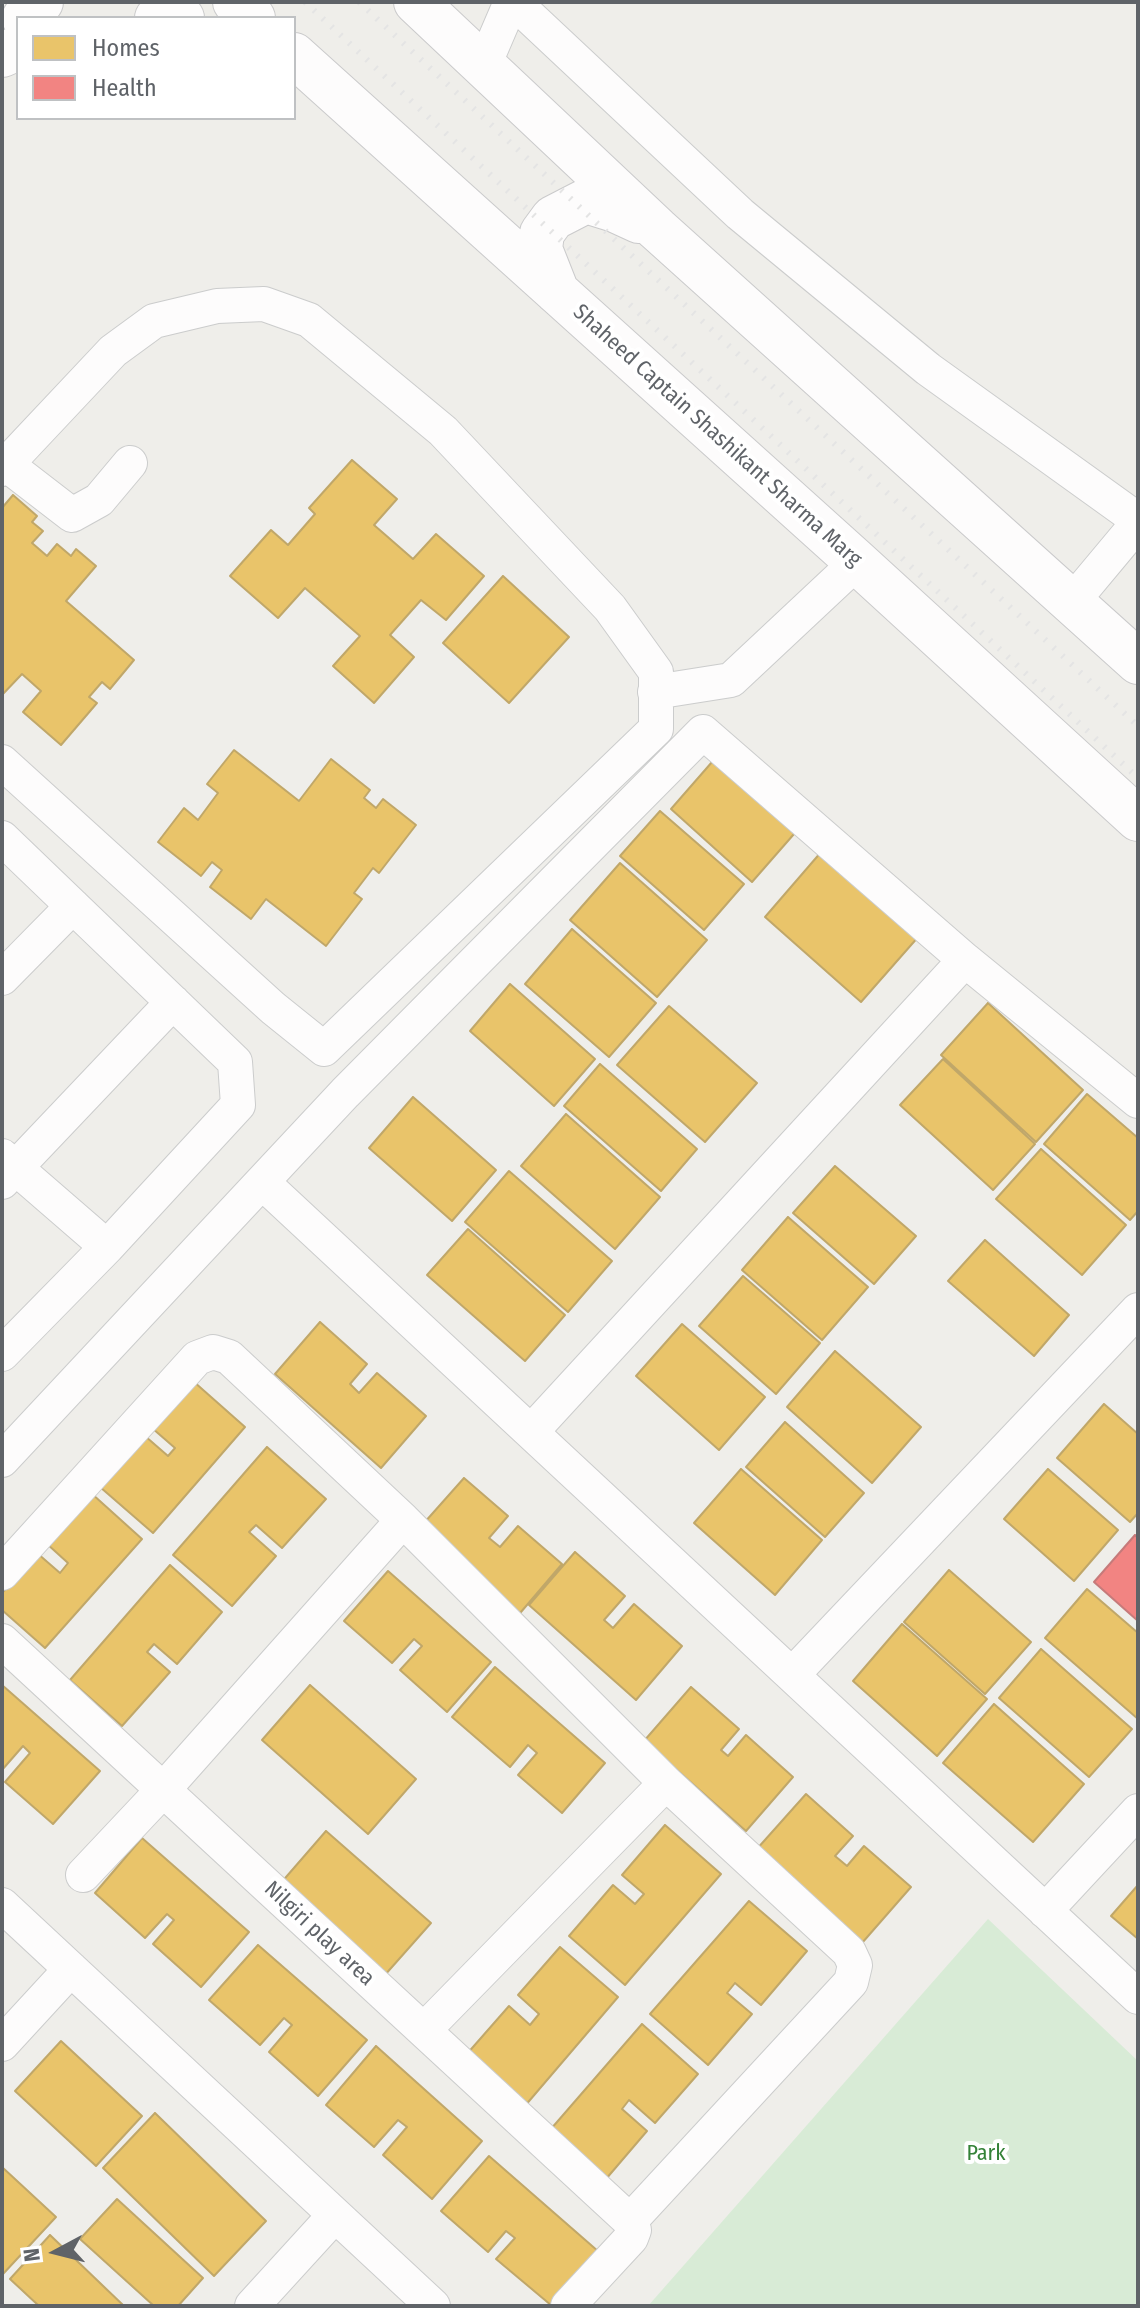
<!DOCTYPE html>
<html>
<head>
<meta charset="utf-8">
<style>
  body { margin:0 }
  #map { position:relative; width:1140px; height:2308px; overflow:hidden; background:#efeeea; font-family:"Fira Sans Condensed",sans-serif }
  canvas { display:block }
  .frame { position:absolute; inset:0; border:4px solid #5f6368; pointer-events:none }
  .legend { position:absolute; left:16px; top:16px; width:280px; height:104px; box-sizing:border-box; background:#fff; border:2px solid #bfc1c3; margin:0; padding:10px 14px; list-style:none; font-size:24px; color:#5f6368 }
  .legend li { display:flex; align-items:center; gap:16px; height:40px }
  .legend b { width:40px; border:2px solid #bfc1c3 }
  .north { position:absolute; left:16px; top:2212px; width:80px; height:80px; -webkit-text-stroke:6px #fff; paint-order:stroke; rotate:263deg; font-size:22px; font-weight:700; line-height:32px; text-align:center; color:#5f6368 }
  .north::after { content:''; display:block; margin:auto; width:28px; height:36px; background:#5f6368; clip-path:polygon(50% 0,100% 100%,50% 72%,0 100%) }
</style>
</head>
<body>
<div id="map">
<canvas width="1140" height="2308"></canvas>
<div class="frame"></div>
<ul class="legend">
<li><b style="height:22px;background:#e9c46a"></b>Homes</li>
<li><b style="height:22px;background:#f28482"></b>Health</li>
</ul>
<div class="north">N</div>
</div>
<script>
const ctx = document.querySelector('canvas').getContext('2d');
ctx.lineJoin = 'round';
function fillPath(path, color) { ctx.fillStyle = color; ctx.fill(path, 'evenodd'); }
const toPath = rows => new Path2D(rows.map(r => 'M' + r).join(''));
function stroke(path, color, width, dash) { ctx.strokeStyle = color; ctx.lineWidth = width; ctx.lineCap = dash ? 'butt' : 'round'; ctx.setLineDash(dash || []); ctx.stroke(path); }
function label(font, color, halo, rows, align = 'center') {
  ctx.font = font + ' "Fira Sans Condensed",sans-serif'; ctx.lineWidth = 8; ctx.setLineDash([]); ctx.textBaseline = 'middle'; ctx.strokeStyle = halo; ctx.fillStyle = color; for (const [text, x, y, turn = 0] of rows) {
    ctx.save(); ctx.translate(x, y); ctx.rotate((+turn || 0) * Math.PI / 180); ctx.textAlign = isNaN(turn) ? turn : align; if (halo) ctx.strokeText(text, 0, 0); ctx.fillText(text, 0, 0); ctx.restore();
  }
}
const green = toPath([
  [988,1919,1138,2061,1138,2306,648,2306]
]);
const homes = toPath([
  [352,460,397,499,374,525,413,559,436,534,484,576,446,620,421,600,390,635,414,657,374,703,333,666,360,636,305,588,278,618,230,576,271,530,288,545,315,514,309,508,352,460],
  [13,495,37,516,32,522,43,531,32,543,47,556,57,544,71,556,76,549,96,566,66,601,134,660,110,689,102,682,89,697,97,703,61,745,23,712,41,691,22,674,2,695,2,508,13,495],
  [503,576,569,637,509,703,443,643,503,576],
  [234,750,299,801,331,759,370,790,364,798,376,808,383,799,416,825,379,873,373,868,354,893,362,899,326,946,266,899,251,919,210,887,222,870,212,862,201,876,158,842,184,808,198,820,218,793,207,784,234,750],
  [719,754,801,826,752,882,671,809,719,754],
  [660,811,744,884,704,930,620,856,660,811],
  [822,851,919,936,861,1002,765,917,822,851],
  [620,863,707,940,657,997,570,920,620,863],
  [572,929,656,1003,609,1057,525,984,572,929],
  [510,984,595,1059,554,1106,470,1031,510,984],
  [988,1003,1083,1090,1036,1142,941,1055,988,1003],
  [669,1006,757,1083,705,1142,617,1065,669,1006],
  [943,1059,1035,1144,993,1190,900,1105,943,1059],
  [600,1064,697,1149,661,1191,564,1106,600,1064],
  [1087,1094,1138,1138,1138,1211,1130,1220,1044,1144,1087,1094],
  [413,1097,496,1170,452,1221,369,1148,413,1097],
  [566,1114,660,1197,615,1249,521,1166,566,1114],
  [1041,1149,1126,1225,1082,1275,996,1199,1041,1149],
  [835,1166,916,1236,874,1284,793,1213,835,1166],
  [509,1171,612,1261,568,1312,465,1222,509,1171],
  [788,1217,868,1287,822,1340,742,1270,788,1217],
  [468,1229,565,1315,525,1361,427,1275,468,1229],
  [985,1240,1069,1315,1034,1356,948,1281,985,1240],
  [743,1276,820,1343,776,1394,699,1326,743,1276],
  [320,1322,367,1364,350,1384,359,1393,377,1373,426,1416,381,1468,275,1374,320,1322],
  [682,1324,765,1397,719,1450,636,1376,682,1324],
  [835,1351,921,1427,872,1483,787,1407,835,1351],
  [193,1381,245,1427,153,1533,100,1487,145,1436,168,1456,175,1448,152,1428,193,1381],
  [1104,1404,1138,1434,1138,1513,1130,1522,1057,1458,1104,1404],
  [785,1422,864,1493,825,1537,746,1467,785,1422],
  [267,1447,326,1499,282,1548,256,1525,249,1532,276,1556,232,1606,173,1555,267,1447],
  [741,1469,822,1540,775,1595,694,1523,741,1469],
  [1048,1469,1118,1530,1074,1581,1004,1519,1048,1469],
  [464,1478,508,1516,489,1538,500,1547,518,1526,562,1564,515,1619,416,1532,464,1478],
  [91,1493,142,1539,45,1648,2,1610,2,1593,37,1553,60,1573,68,1563,46,1543,91,1493],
  [575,1552,625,1596,604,1620,613,1628,634,1604,682,1646,636,1700,529,1605,575,1552],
  [170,1565,222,1612,177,1664,154,1644,147,1652,170,1672,122,1726,70,1680,170,1565],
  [949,1570,1031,1642,985,1694,904,1622,949,1570],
  [388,1571,491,1662,447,1712,400,1670,422,1646,414,1639,392,1663,344,1621,388,1571],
  [1087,1589,1138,1633,1138,1719,1045,1638,1087,1589],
  [902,1624,987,1699,937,1756,853,1681,902,1624],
  [1041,1649,1132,1729,1089,1777,999,1698,1041,1649],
  [495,1667,605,1763,562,1813,518,1775,537,1753,528,1745,510,1767,452,1717,495,1667],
  [2,1685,100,1771,53,1824,5,1782,30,1753,23,1746,2,1770,2,1685],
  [310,1685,416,1779,368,1834,262,1740,310,1685],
  [691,1687,739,1729,721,1750,728,1756,746,1735,793,1777,746,1831,644,1741,691,1687],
  [994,1704,1084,1784,1033,1842,943,1763,994,1704],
  [806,1794,853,1836,835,1856,847,1866,864,1846,911,1887,862,1943,756,1850,806,1794],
  [665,1825,721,1874,625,1985,569,1936,613,1885,635,1904,644,1894,622,1875,665,1825],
  [326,1831,431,1923,384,1976,280,1884,326,1831],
  [142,1838,249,1932,201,1987,153,1944,174,1920,167,1914,145,1938,95,1893,142,1838],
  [1138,1885,1138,1939,1111,1916,1138,1885],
  [749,1901,807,1951,761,2005,735,1983,727,1993,752,2014,708,2065,650,2014,749,1901],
  [258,1945,367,2040,318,2096,269,2052,292,2025,284,2018,260,2045,209,2000,258,1945],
  [560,1947,618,1997,524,2107,466,2055,509,2006,530,2025,539,2014,518,1995,560,1947],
  [642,2024,698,2074,655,2123,629,2100,622,2109,647,2131,600,2186,544,2137,642,2024],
  [61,2041,142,2116,96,2166,15,2091,61,2041],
  [376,2046,482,2141,432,2199,383,2155,407,2127,398,2120,374,2147,326,2105,376,2046],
  [155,2113,266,2221,214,2276,103,2168,155,2113],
  [489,2156,599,2252,552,2306,496,2259,515,2238,506,2231,488,2252,441,2211,489,2156],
  [2,2167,56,2217,3,2274,2,2273,2,2167],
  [117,2199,203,2278,178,2306,154,2306,80,2239,117,2199],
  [50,2235,124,2306,39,2306,10,2279,50,2235]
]);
const health = toPath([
  [1135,1535,1138,1538,1138,1621,1094,1582,1135,1535]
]);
const street = toPath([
  [514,2,740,214,928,369,1138,520],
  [484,65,511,2],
  [2,461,72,515,99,500,130,463],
  [2,469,113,351,154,321,217,306,264,304,309,320,443,431,610,608,656,672,656,729,324,1049,273,1008,2,762],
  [1072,602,1138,523],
  [655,692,731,680,857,562],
  [2,838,235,1062,238,1105,107,1247,2,1354],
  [2,978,73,906],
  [2,1156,107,1247],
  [2,1182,173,1002],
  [262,1182,1138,1997],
  [531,1432,965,960],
  [2,1460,345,1093,703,732,965,960,1138,1101],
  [2,1573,197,1358,213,1352,229,1357,403,1520,666,1783,849,1952,855,1965,851,1982,630,2221],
  [2,1641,630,2221,634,2230,631,2238,568,2306],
  [792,1675,1138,1310],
  [83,1875,163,1790,403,1520],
  [2,1905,433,2306],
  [1045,1911,1138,1811],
  [424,2030,666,1783],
  [2,2044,71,1969],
  [252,2306,335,2215]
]);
const secondary = toPath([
  [235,2,253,18],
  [416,2,657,229,1138,662],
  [24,18,41,2],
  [157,18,182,18],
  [2,55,18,48],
  [294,55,857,562,1138,819],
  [557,292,540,249,542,233,553,218,586,201,615,210,639,221]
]);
const rail = toPath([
  [305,2,1138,778],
  [359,2,1138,726]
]);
const streetNames = [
  ["Shaheed Captain Shashikant Sharma Marg",717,436,42],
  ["Nilgiri play area",319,1934,43]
];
const parkNames = [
  ["Park",986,2154]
];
fillPath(green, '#d8ebd6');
fillPath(homes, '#e9c46a');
stroke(homes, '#c0a769', 2);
fillPath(health, '#f28482');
stroke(health, '#c67a7a', 2);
stroke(street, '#cbcccc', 36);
stroke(secondary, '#cacacb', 46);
stroke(street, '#fdfcfc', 34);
stroke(secondary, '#fdfcfc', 44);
stroke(rail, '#e4e4e4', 6, [2, 10]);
label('22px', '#5f6368', '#fff', streetNames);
label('22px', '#348238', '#fff', parkNames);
</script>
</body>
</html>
